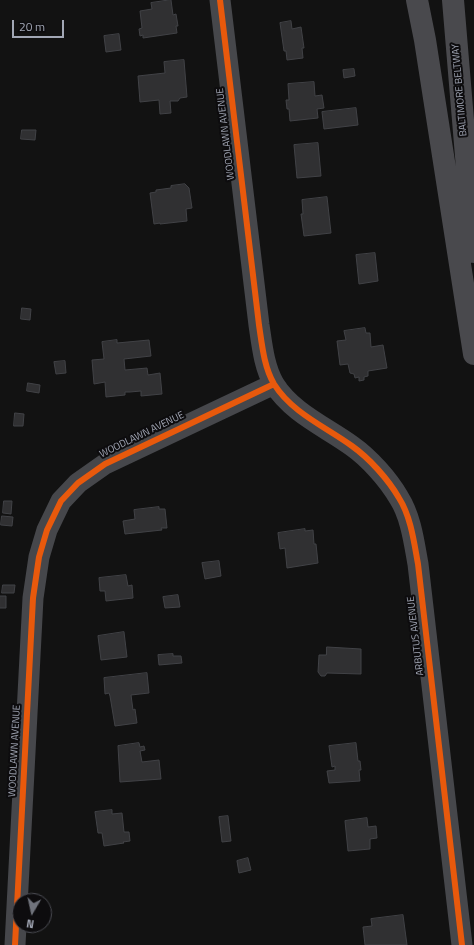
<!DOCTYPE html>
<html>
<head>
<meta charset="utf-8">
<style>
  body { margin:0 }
  #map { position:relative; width:474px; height:945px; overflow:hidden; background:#121212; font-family:"Titillium Web",sans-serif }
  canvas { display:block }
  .north { position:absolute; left:12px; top:893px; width:40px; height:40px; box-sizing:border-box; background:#0d0c0e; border:1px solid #494a51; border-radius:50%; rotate:189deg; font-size:11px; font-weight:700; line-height:16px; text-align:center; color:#a2a7b5 }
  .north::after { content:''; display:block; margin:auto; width:14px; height:18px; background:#70737c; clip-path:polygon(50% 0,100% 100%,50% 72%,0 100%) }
  .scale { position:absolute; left:12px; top:20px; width:52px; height:18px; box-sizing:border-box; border:2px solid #a2a7b5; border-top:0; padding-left:5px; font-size:12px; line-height:14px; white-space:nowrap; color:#a2a7b5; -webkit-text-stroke:3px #0d0c0e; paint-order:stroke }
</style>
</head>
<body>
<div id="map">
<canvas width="474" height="945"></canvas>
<div class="north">N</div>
<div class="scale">20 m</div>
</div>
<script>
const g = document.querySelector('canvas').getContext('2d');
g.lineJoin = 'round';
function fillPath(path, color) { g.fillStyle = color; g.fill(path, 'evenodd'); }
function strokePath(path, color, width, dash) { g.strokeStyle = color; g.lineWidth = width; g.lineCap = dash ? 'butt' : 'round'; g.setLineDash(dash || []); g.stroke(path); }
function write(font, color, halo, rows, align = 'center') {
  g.font = font + ' "Titillium Web",sans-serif'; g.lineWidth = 4; g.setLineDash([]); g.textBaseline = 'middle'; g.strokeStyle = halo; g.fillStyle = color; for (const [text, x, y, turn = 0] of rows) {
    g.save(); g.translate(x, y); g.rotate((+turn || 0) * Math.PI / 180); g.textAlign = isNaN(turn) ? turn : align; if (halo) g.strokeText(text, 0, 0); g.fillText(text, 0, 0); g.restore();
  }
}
const building = new Path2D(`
  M171 0 173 15 176 14 178 26H176L177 33 143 38V35L140 36 139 29 142 28 140 11 152 9 151 3Z
  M291 21 292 29 301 27 304 48H302L303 58 287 60 286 51H284L280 23Z
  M119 34 121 50 106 52 104 36Z
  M184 60 187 97 180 98 178 101H170L171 113 160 114 159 100 140 102 138 76 165 73 164 62Z
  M354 69 355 76 344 78 343 70Z
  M314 82 315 96 322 95 324 108 317 109 318 118 290 121 289 109H287L286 100H289L288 84Z
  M356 108 358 125 324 129 322 112Z
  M22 130H36L35 140 21 139Z
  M318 143 321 176 297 178 294 145Z
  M185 184 189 188 192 208 186 209 187 221 160 224V223L154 224 150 193 156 192V190L171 188V186Z
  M327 197 331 233 304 236 301 214H303L302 200Z
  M375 253 378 281 359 284 356 255Z
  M22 308 31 309 30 320 21 319Z
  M365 328 366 333H370L371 347 383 345 387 368 368 371V376L364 377V380L359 381V377L355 378 354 374 350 373 348 364 340 365 337 341 346 340 344 331Z
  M117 340V343L149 340 151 356 124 359 125 370 147 368 148 375 160 373 162 394 141 396V391L130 392H125V395L106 397 105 382 94 384 92 360 104 359 102 342Z
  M65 361 66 373 56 374 54 362Z
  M28 383 40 385 39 393 27 391Z
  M15 413 24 414 23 426H14Z
  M4 501H12L11 514 3 513Z
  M159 507V509H165L167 528H161L162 530 125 534 123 521 135 519 134 510Z
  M2 516 13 517 12 526 1 525Z
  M305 529V531L313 530 314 544H316L318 563 287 568 285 548 280 549 278 533Z
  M219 561 221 576 205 579 202 563Z
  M126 575 128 586 132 585 133 598 106 601 105 591H100L99 578Z
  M3 585H15L14 593H2Z
  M178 595 180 607 165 608 163 597Z
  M0 596H6V608H0Z
  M124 632 127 657 101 660 98 636Z
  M327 647 361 649V674L327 673 325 676H321L318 672 319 655H326Z
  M173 654V656H181L182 663 159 665 158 655Z
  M147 673 149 693 131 695 133 710 135 709 137 723 115 726 110 696 109 693 105 694 104 678Z
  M139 743 140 747 144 746 145 750 140 751 142 762 159 760 161 779 120 782 118 746Z
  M356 743 358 761H360L361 770H359L360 781 329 783 327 771 335 770V766L332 767 329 746Z
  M112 810V814L122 813 124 832H129L130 841 123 842 124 843 104 846 102 833H98L95 812Z
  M228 816 231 841 222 842 219 817Z
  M367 818 368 827 376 826 377 838 370 839V849L348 851 345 821Z
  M248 858 251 870 239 873 237 861Z
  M403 915 407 945H365L363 927 372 926 371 919Z`);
const minor = new Path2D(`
  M220 0 259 325C262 345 264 367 274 384 292 413 326 427 352 446 369 458 388 479 399 498 411 517 414 542 418 564L462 945
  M15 945 33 598 39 557 47 530 61 501 78 483 105 464 274 384`);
const highway = new Path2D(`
  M417 0 425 40 474 354
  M453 0 474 252`);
const cycleway = new Path2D(`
  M220 0 259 325C262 345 264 367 274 384 292 413 326 427 352 446 369 458 388 479 399 498 411 517 414 542 418 564L462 945
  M15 945 33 598 39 557 47 530 61 501 78 483 105 464 274 384`);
const streetNames = [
  ["BALTIMORE BELTWAY",460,90,-95],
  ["WOODLAWN AVENUE",226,134,-97],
  ["WOODLAWN AVENUE",142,435,-26],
  ["ARBUTUS AVENUE",416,636,-97],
  ["WOODLAWN AVENUE",15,751,-87]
];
fillPath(building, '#303032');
strokePath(building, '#414246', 1);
strokePath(minor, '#46474b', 21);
strokePath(highway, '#49494d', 22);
strokePath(cycleway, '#e8590c', 6);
write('10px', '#a2a7b5', '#0d0c0e', streetNames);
</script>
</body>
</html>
